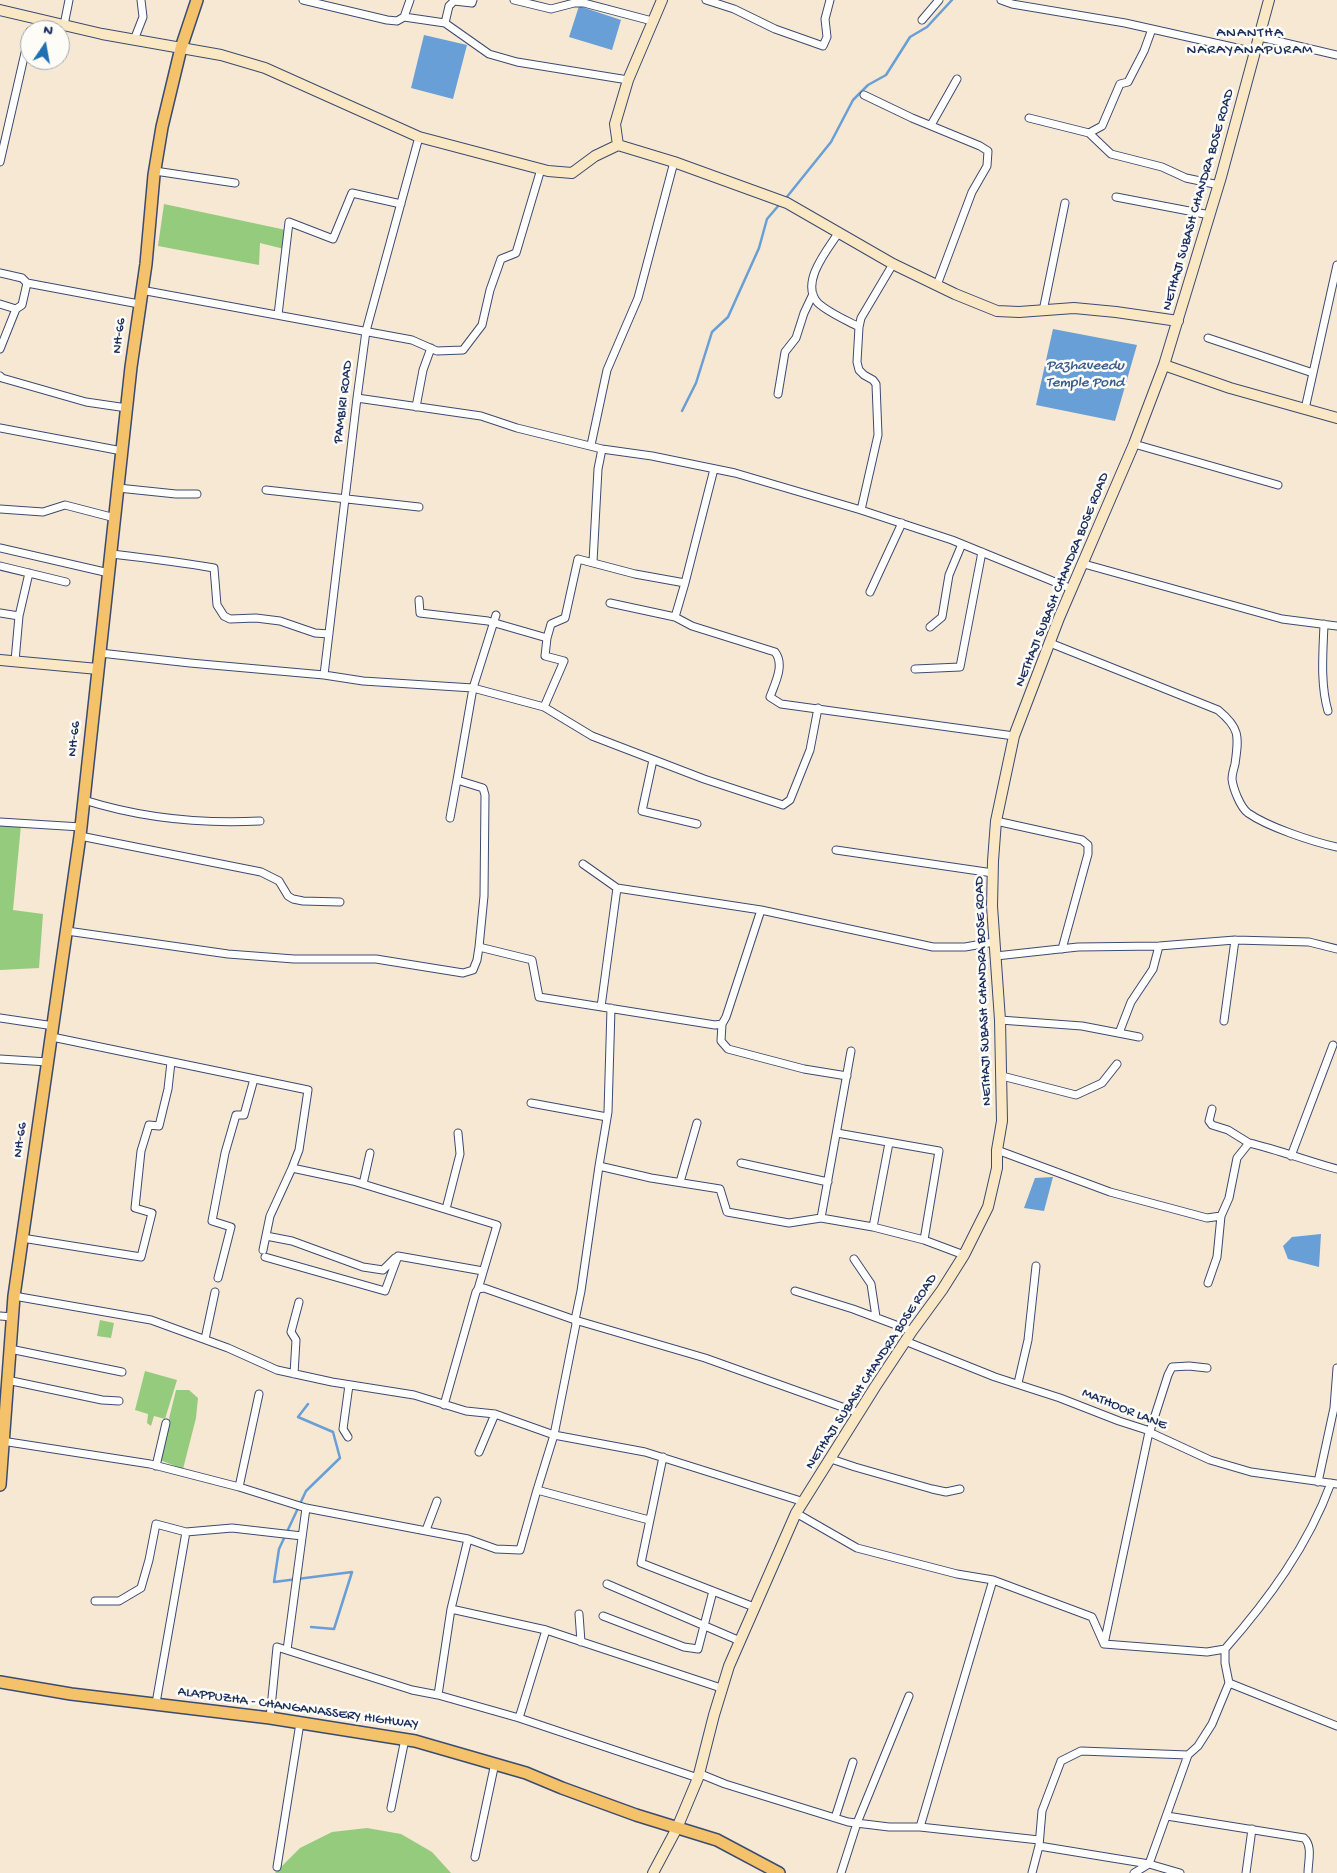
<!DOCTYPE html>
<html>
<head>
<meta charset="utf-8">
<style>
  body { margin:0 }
  #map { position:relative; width:1337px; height:1873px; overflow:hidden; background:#f7e8d4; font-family:"Gochi Hand",sans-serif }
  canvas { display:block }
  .north { position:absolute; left:20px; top:20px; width:50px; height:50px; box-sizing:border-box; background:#fdfcf7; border:1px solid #a3aaba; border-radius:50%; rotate:12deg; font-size:14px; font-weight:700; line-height:20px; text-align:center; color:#1b2f5e }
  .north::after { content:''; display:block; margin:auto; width:18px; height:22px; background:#1f6fb2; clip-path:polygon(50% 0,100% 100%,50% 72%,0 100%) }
</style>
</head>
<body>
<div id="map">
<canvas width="1337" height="1873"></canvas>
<div class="north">N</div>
</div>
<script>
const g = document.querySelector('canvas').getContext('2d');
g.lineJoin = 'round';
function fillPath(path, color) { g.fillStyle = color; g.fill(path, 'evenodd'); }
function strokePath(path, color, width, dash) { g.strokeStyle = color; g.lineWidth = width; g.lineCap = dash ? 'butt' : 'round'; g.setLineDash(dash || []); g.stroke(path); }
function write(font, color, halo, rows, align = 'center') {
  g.font = font + ' "Gochi Hand",sans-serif'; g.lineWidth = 5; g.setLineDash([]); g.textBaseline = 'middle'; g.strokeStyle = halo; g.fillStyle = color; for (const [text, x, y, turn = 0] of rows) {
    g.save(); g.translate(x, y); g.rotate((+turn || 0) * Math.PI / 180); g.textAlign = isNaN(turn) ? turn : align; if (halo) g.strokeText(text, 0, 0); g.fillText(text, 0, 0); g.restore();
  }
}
const green = new Path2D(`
  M164 204 286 230 284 249 260 243 259 265 158 246Z
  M0 824 21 825 13 910 43 914 39 968 0 970Z
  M100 1320 114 1323 111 1338 97 1336Z
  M145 1371 177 1380 165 1419 154 1416 151 1426 147 1423 148 1414 135 1410Z
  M176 1390H189L198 1398 196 1418 183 1469 160 1460 164 1439Z
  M367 1828 401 1834 432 1852 451 1873H275L300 1848 332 1832Z`);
const water = new Path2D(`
  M579 6 621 20 612 50 569 37Z
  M424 35 467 45 453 99 411 88Z
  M1053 329 1137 345 1115 421 1036 405Z
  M1053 1177 1044 1211 1024 1208 1035 1178Z
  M1321 1234 1319 1267 1288 1259 1283 1246 1292 1237Z`);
const stream = new Path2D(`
  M786 198 831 142 853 100 868 85 886 75 910 37 927 27 952 0
  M682 411 696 383 712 332 728 317 759 248 767 219 779 205
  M308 1404 298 1417 333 1432 340 1458 306 1491 279 1549 274 1582 352 1572 334 1629 311 1627`);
const street = new Path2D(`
  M303 0 387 20 397 21 404 17 445 23 449 6 454 1 472 3 473 0
  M514 0 551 9 574 3H584L652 21
  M706 0 734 9 775 29 823 46 827 37 825 19 830 0
  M1001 0 1012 4 1125 23 1255 52
  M404 17 410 0
  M922 20 939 0
  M445 23 489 54 517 62 628 80
  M64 25 69 0
  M1260 37 1337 55
  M134 40 143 17 141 0
  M864 95 912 118 980 146 988 151 987 166 972 192 937 285
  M1029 118 1089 133 1111 154 1162 167 1186 178 1219 185
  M931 125 957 79
  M1089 133 1102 126 1120 84 1128 82 1144 51 1152 29
  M0 162 30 31
  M155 171 235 183
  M1116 197 1210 215
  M839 232C828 249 799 283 818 303 829 313 846 320 859 327
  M0 273 22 278 27 283
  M141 290 412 340 437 351 463 350 482 325 490 290 501 259 516 253 541 169
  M0 304 16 309 22 305 27 283 139 304
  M1043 311 1065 203
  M278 315 289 222 333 239 352 193 401 204
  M1208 338 1313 373
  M0 349 16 309
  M0 376 2 378 86 402 127 408
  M778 394 785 352 796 338 804 313 813 294
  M357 398 481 416 517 428 602 449 652 456 735 473 861 510 952 540 1072 589
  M416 407 423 370 431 348
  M1305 409 1337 265
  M0 428 122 451
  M1134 444 1278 485
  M591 445 607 370 638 298 674 162
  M118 488 176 494H197
  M266 490 419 507
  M0 509 43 512 65 505 115 518
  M861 510 878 435 876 384 873 380 864 375 859 370 857 362 859 327 861 318 893 264
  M0 548 109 573
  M112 554C146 558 180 562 214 568L217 605 224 616 230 619 256 618 280 621 315 633 329 634
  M593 562 598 469 602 449
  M1084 564 1282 619 1337 626
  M0 566 66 582
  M870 592 902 523
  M419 600 420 613 488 621 547 638 551 624 565 618 578 559 635 574 685 583 714 469
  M610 603 675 617 692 626 775 652C785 665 775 683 770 697L781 704 1014 736
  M0 613 19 616
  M675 617 685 583
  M1324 624C1323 653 1320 683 1328 711
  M930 627 942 617 949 575 962 544
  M1050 643 1218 710C1240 728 1239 736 1235 764 1234 768 1232 774 1232 779 1233 788 1240 807 1248 813 1268 827 1313 842 1337 847
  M100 653 190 663 324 675 363 681 473 688 544 707 592 736 704 779 783 805 790 800 810 750 818 708
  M15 661 19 616 29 573
  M915 669 960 667 982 552
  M324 675 357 398 366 331 419 137
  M544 707 564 661 545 656 547 638
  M653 760 642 811 697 824
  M84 800C141 818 200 824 260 821
  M450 818 457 780
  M996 821 1082 840 1088 845V854L1062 949
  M0 822 81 827
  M80 836 261 872 279 881 288 896 293 899 303 901 340 902
  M836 850 993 873
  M583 864 617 888 761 910
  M67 931 228 954 294 959H376L463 973 473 970 477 960 479 947 532 960 539 997 715 1025 722 1024 726 1017 761 910 933 947H965L994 942
  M479 947 484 896 485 795 483 788 457 780 473 688 496 615
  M996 956 1078 947 1159 946 1235 940 1309 942 1337 949
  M601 1007 617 888
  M0 1018 54 1026
  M1000 1020 1082 1026 1139 1037
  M1224 1021 1235 940
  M722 1024 721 1041 728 1049 804 1069 847 1076
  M1119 1033 1131 1002 1153 969 1159 946
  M52 1037 308 1090 299 1150 292 1168 353 1181 497 1225 478 1289
  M0 1059 48 1062
  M1002 1076 1076 1095 1102 1083 1117 1064
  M531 1103 607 1117
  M1212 1109 1209 1121 1212 1125 1228 1130 1249 1143
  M837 1133 939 1151 924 1240
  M997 1150 1110 1192 1207 1218 1221 1216 1229 1198 1237 1158 1249 1143C1279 1150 1307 1161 1337 1169
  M1291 1156 1333 1045
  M741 1163 828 1182
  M599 1166 608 1112 611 1008
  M680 1182 697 1123
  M363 1184 370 1153
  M446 1209 460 1154 458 1133
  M821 1218 851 1051
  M873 1227 889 1143
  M266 1236 292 1241 363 1267 383 1270 395 1258
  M22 1238 141 1257 152 1213 135 1208 141 1151 149 1125 159 1126 168 1089 171 1062
  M263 1250 270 1216 292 1168
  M265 1257 385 1291 398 1256 483 1271
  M854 1259 871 1284 876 1317
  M218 1278 231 1227 212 1221 225 1153 236 1115H244L254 1079
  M1208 1283 1217 1257 1221 1216
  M795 1291 853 1309 912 1331
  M14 1296 151 1320 228 1348 277 1370 332 1382 414 1395 466 1411 495 1414 554 1435 537 1490 520 1550 496 1549 468 1539
  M0 1316 12 1317
  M205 1339 215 1292
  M905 1341 995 1377 1060 1398 1119 1421 1150 1431 1149 1432 1210 1460 1251 1472 1337 1484
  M10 1349 122 1372
  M294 1374 296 1340 291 1332 299 1302
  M7 1380 102 1400 119 1401
  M1018 1383 1028 1340 1036 1266
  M444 1405 476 1292 478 1289 484 1288 575 1320 705 1358 859 1413
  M1150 1431 1168 1375 1172 1367 1189 1366 1207 1368
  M348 1437 343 1429 349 1385
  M2 1441 150 1464 239 1487 306 1508 468 1539 451 1609 546 1630 721 1688
  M479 1452 495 1414
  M663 1457 641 1563 754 1607
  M831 1459 855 1467 932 1489 946 1492 960 1489
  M156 1466 166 1423
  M1318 1482 1334 1408 1337 1368
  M239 1487 259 1394
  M537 1490 649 1520
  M804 1502 645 1452 554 1435 576 1324 575 1320 581 1291 599 1166 651 1178 720 1189 727 1212 789 1223 821 1218 873 1227 924 1240 964 1255
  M796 1513 857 1548 957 1574 993 1580 1092 1617 1104 1644 1207 1652 1225 1649
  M426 1530 437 1501
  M607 1584 740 1641
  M95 1601H119L141 1588 149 1560 156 1524 186 1532 232 1528 302 1536
  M579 1614 581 1642
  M603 1616 684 1647 698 1649 713 1591
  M1104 1644 1149 1432
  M287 1650 306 1508
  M1229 1683 1337 1726
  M438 1695 451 1609
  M156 1703 186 1532
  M270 1718 277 1647 412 1690 438 1695 519 1718 698 1778
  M519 1718 546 1630
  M698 1773 725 1784 848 1822 889 1827H920L1039 1840
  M391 1808 405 1739
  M1167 1816 1304 1838C1313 1846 1308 1862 1308 1873
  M835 1818 853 1762
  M920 1827 993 1580
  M1039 1846 1149 1864
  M475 1857 495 1763
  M277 1867 300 1723
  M841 1873 857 1823 909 1696
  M1032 1873 1039 1846 1042 1811 1061 1761 1081 1751 1188 1755 1198 1746 1212 1724 1229 1683 1225 1663V1649C1268 1600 1308 1546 1331 1483
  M1134 1873 1149 1864
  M1180 1873 1149 1864 1188 1755
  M1246 1873 1252 1829`);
const secondary = new Path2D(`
  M0 10 102 34 221 55 265 68 419 137 548 171 572 173 595 156 618 145
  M618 145 674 162 787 203 893 264 955 294 997 311 1019 312 1074 308 1116 312 1178 321
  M618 145 615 124 628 80 662 0
  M1164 365 1230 388 1337 418
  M0 660 98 669
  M653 1873 677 1828 698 1778 714 1715 729 1666 796 1513 875 1387 912 1331 942 1290 964 1255 988 1207 997 1168V1150L1002 1121 1000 1020 992 906 993 861 996 821 1014 736 1059 618 1134 444 1164 365 1221 177 1269 0`);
const primary = new Path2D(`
  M0 1485 14 1296 80 836 131 367 146 264 154 175 162 127 181 48 197 0
  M0 1682 71 1694 270 1718 415 1741 526 1773 562 1788 636 1815 717 1840 779 1873`);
const streetNames = [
  ["NETHAJI SUBASH CHANDRA BOSE ROAD",1199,200,-74],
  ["NH-66",120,336,-83],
  ["PAMBIRI ROAD",344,402,-83],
  ["NETHAJI SUBASH CHANDRA BOSE ROAD",1063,580,-68],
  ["NH-66",75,739,-84],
  ["NETHAJI SUBASH CHANDRA BOSE ROAD",984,991,-92],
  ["NH-66",21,1140,-82],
  ["NETHAJI SUBASH CHANDRA BOSE ROAD",872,1372,-57],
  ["MATHOOR LANE",1124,1410,22],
  ["ALAPPUZHA - CHANGANASSERY HIGHWAY",298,1709,8]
];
const neighbourhoodNames = [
  ["ANANTHA",1250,34],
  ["NARAYANAPURAM",1250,51]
];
const waterNames = [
  ["Pazhaveedu",1085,367],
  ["Temple Pond",1085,384]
];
fillPath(green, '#95cb7d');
fillPath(water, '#679fd6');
strokePath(stream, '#679fd6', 2.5);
strokePath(street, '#3c4b70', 9);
strokePath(secondary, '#3c4b70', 12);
strokePath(primary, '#3c4b70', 14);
strokePath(street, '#fff', 7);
strokePath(secondary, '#fae7c3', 10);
strokePath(primary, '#f3c26a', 11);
write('14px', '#1b2f5e', '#fdfcf7', streetNames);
g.letterSpacing = '1px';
write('15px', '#1b2f5e', '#fdfcf7', neighbourhoodNames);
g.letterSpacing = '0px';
write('italic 15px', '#395c8e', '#fdfcf7', waterNames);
</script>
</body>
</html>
